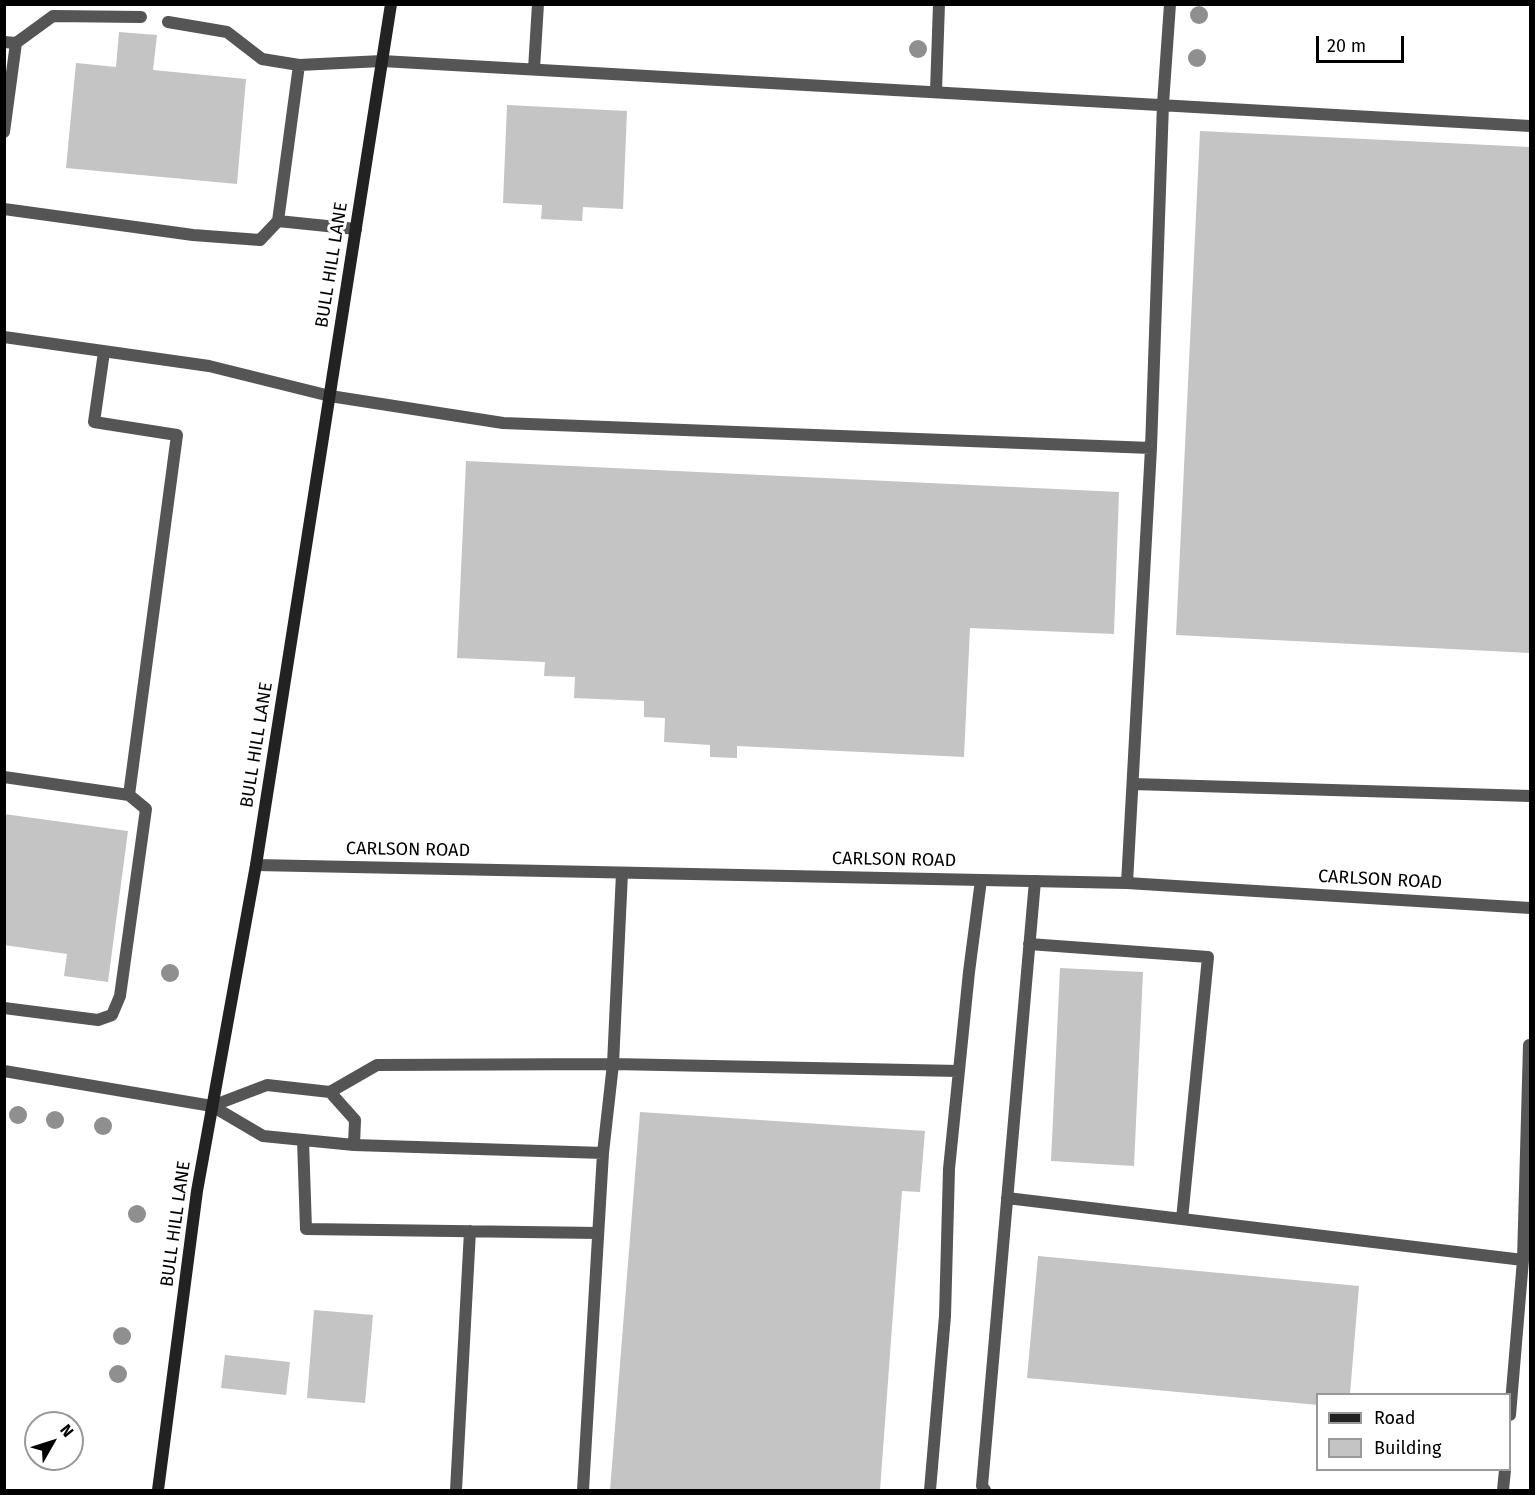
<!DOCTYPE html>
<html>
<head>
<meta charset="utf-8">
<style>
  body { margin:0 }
  #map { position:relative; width:1535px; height:1495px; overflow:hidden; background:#fff; font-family:"Fira Sans",sans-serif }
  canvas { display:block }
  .frame { position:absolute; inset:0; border:6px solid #000; pointer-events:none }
  .legend { position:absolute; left:1316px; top:1393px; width:195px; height:78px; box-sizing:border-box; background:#fff; border:2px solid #999; margin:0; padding:8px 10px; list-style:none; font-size:18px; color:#000 }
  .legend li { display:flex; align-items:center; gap:12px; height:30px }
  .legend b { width:30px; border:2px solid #999 }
  .north { position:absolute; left:24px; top:1411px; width:60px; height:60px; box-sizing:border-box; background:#fff; border:2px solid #999; border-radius:50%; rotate:51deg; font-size:16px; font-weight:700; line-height:24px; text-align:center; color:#000 }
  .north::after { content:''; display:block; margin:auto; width:21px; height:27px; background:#000; clip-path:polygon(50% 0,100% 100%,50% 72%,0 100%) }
  .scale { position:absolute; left:1316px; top:36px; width:88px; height:27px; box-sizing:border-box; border:3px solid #000; border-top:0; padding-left:8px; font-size:18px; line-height:21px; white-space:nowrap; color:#000; -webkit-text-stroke:4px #fff; paint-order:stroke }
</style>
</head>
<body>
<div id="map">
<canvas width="1535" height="1495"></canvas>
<div class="frame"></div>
<ul class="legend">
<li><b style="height:8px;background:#222"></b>Road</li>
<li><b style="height:16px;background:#c4c4c4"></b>Building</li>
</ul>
<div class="north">N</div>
<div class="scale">20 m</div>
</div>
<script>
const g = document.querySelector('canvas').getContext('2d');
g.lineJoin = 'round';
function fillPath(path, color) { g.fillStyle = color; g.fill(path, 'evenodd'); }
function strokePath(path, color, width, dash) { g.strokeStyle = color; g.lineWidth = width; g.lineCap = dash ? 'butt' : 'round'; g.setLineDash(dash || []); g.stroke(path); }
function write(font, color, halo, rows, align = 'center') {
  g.font = font + ' "Fira Sans",sans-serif'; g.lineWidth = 6; g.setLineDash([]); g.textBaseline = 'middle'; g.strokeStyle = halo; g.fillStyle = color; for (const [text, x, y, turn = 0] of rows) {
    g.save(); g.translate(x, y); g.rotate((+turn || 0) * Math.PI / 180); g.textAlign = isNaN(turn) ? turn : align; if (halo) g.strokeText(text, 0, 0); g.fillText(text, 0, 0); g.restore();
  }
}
const building = new Path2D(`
  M119 32 157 35 153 70 246 79 237 184 66 168 76 63 116 67Z
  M507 105 627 111 623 209 583 207 582 221 541 219 542 205 503 203Z
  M1200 131 1530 147V653L1176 635Z
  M466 461 1119 492 1114 634 970 628 964 757 737 746V758L710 757V745L664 742 665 718 644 717V701L574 698 575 677 544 676 545 662 457 658Z
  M4 814 128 831 108 982 64 976 67 954 4 945Z
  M1060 968 1143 972 1134 1166 1051 1161Z
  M640 1112 925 1131 920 1192 902 1191 880 1490H610Z
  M1038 1256 1359 1286 1350 1394H1318V1405L1027 1378Z
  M314 1310 373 1315 365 1403 307 1398Z
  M225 1355 290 1362 286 1395 221 1388Z`);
const service = new Path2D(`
  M168 22 227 32 262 59 299 65
  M4 42 16 43 53 16 141 17
  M534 69 538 4
  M936 91 939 4
  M4 132 16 43
  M4 209 193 235 260 240 278 221
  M356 229 278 221 299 65 382 61 1530 126
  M4 337 209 366 330 396 503 423 1151 448
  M4 777 129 795
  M1133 784 1530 796
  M1127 883 1151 448 1163 104 1170 4
  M1029 944 1208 957 1182 1219
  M4 1008 98 1020 112 1015 120 996 146 809 129 795 177 435 94 422 104 352
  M4 1071 212 1106 263 1136 354 1145 603 1153 613 1064 622 873
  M330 1092 355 1120 354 1145
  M212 1106 267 1085 330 1092 377 1065 613 1064 959 1071
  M303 1140 306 1229 598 1233
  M1007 1198 1523 1260 1510 1415
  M1523 1260 1529 1045
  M456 1490 470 1231
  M583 1490 603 1153
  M930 1490 945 1316 949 1169 969 972 981 880
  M985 1490 982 1486 1035 881
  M1503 1490 1505 1470`);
const minor = new Path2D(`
  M256 865 1127 883 1530 908`);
const secondary = new Path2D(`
  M158 1490 197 1191 256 865 391 4`);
const trees = [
  [1199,15],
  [918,49],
  [1197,58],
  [170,973],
  [18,1115],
  [55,1120],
  [103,1126],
  [137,1214],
  [122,1336],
  [118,1374]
];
const streetNames = [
  ["BULL HILL LANE",332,265,-81],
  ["BULL HILL LANE",257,745,-81],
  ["CARLSON ROAD",408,850,1],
  ["CARLSON ROAD",894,860,1],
  ["CARLSON ROAD",1380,880,3],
  ["BULL HILL LANE",176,1224,-82]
];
fillPath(building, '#c4c4c4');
strokePath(service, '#555', 12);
strokePath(minor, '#555', 12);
strokePath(secondary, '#222', 12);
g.fillStyle = '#8f8f8f';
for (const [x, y] of trees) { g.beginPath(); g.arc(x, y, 9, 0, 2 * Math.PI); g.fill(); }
write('18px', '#000', '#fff', streetNames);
</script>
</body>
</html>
